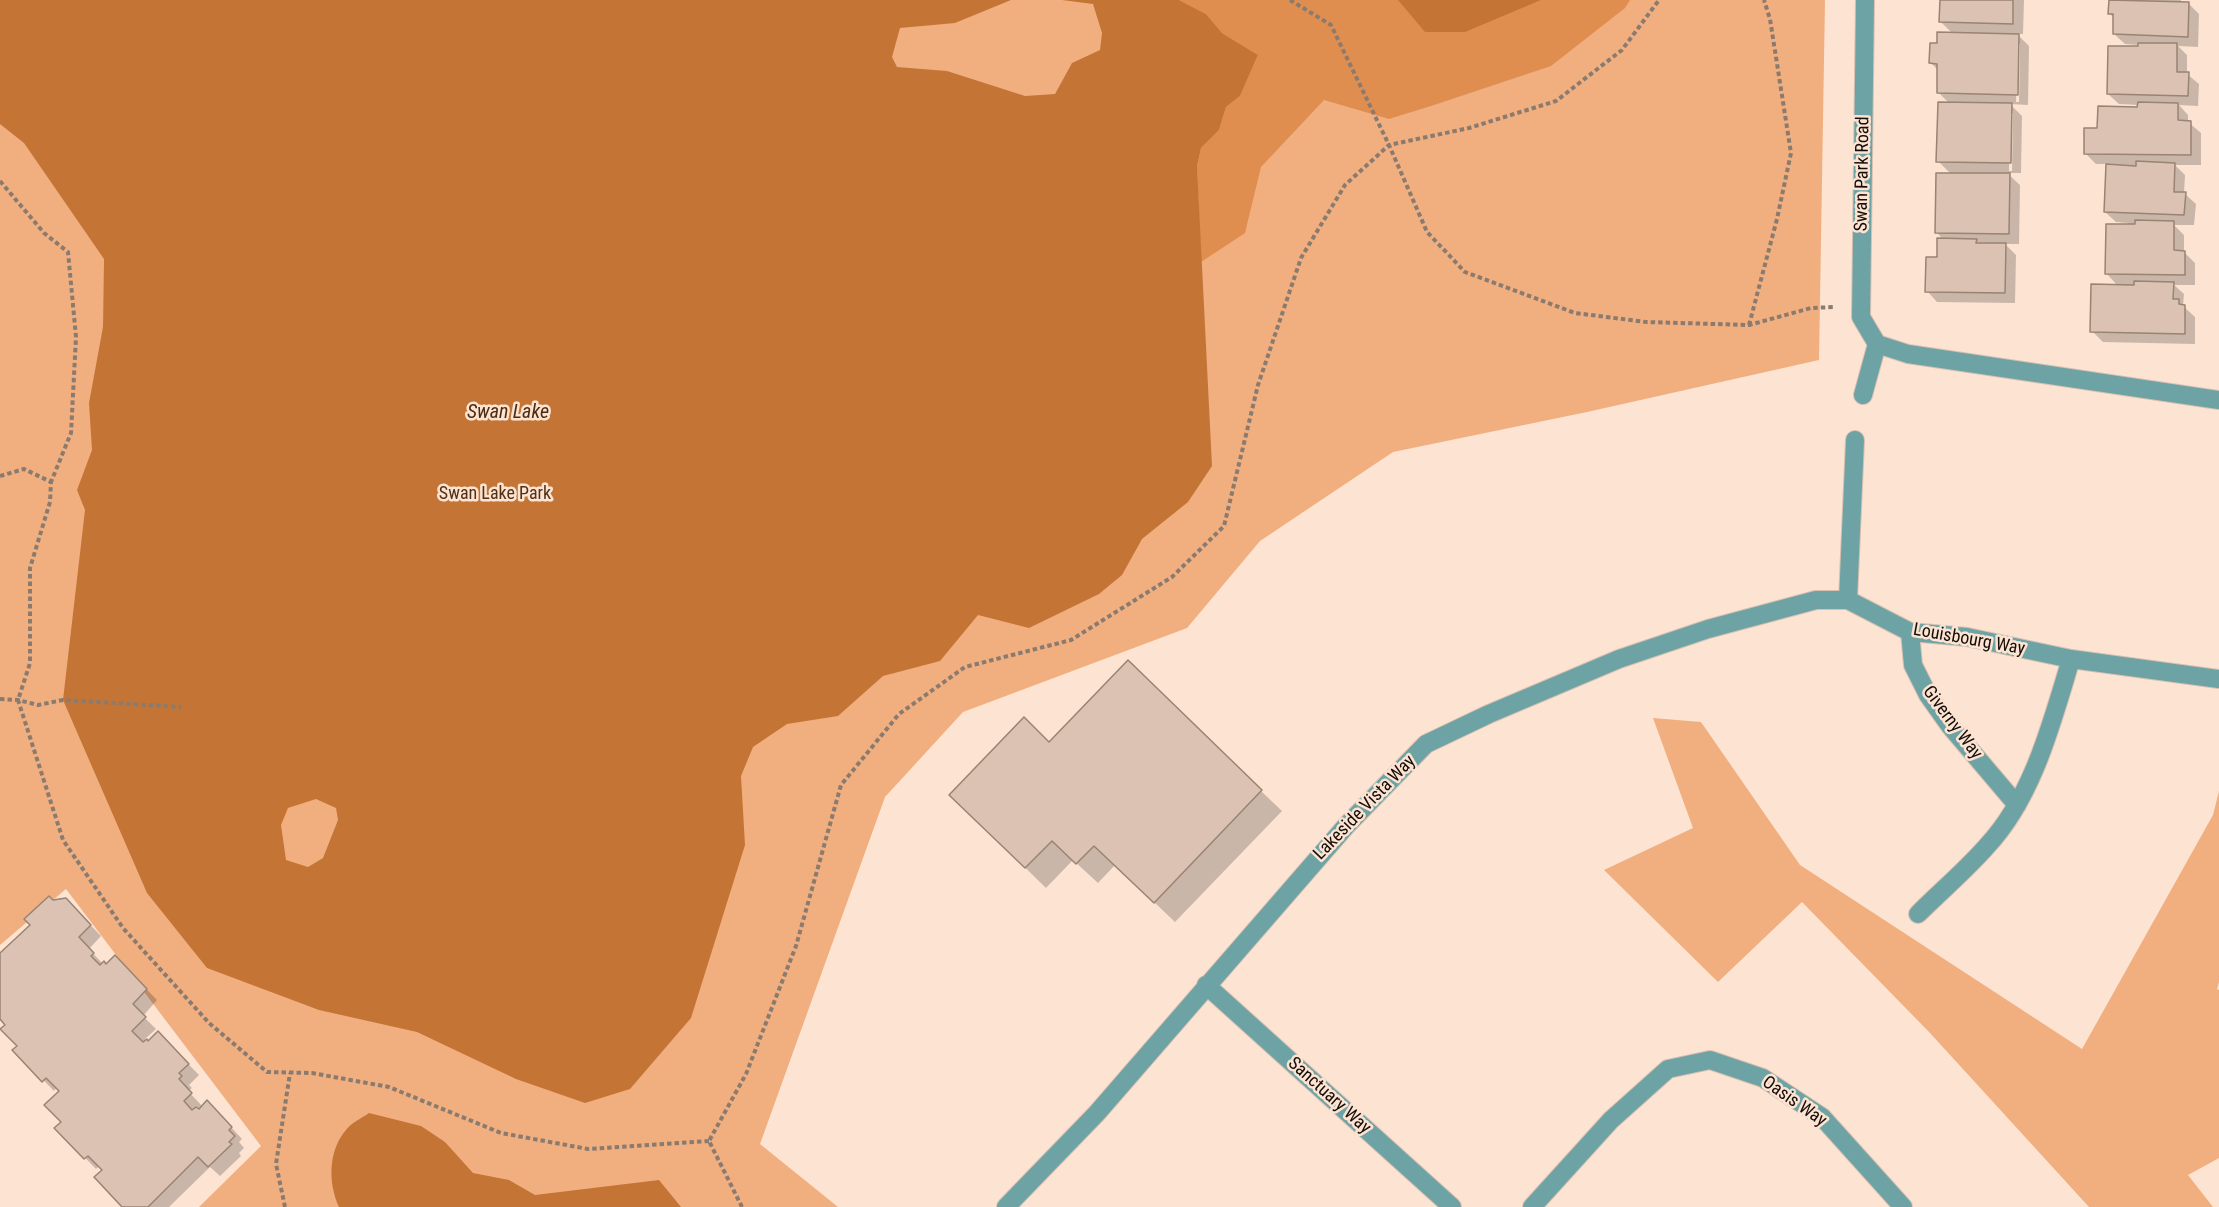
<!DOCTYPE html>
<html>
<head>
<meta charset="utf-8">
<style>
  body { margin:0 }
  canvas { display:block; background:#fce3d2 }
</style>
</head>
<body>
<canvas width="2219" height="1207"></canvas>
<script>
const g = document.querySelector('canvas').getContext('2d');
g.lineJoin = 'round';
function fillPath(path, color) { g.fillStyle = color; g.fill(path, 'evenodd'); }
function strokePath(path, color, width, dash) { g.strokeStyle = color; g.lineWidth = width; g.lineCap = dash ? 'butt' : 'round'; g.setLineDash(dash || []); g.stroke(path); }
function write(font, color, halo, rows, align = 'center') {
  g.font = font + ' "Roboto Condensed",sans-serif'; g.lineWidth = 5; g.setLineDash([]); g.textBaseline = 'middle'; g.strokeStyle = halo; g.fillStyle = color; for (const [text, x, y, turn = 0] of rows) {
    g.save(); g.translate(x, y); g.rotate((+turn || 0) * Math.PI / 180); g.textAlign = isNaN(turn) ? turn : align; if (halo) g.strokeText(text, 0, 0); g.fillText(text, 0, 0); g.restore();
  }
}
const green = new Path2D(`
  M0 0H1825L1819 360 1587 412 1393 452 1260 541 1187 628 963 712 885 797 760 1144 838 1207H199L261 1146 66 889 0 945Z
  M1653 718 1701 722 1800 865 2082 1049 2213 815 2219 791V982L2217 989 2219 990V1158L2188 1175 2213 1207H2089L1930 1033 1802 902 1718 982 1604 870 1693 828Z`);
const forest = new Path2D(`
  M1179 0H1630L1625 8 1551 66 1431 106 1389 119 1324 100 1261 167 1245 233 1201 262 1197 166 1201 148 1219 130 1226 107 1240 96 1258 55 1222 33 1206 14Z`);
const water = new Path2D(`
  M0 0H1011L955 23 900 28 892 57 897 67 947 71 1025 96 1055 94 1072 63 1100 50 1102 33 1093 4 1062 0H1179L1206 14 1222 33 1258 55 1240 96 1226 107 1219 130 1201 148 1197 166 1212 466 1188 502 1142 539 1122 575 1099 594 1029 628 978 615 940 661 883 676 838 716 787 724 753 747 741 776 745 845 691 1018 630 1089 585 1103 516 1079 417 1032 319 1010 207 968 147 893 63 700 85 510 77 490 92 450 89 403 103 327 104 259 24 143 0 124ZM316 799 336 808 338 820 323 858 308 867 286 860 281 825 288 808Z
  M1398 0H1541L1465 32H1425Z
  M369 1113 421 1126 445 1142 473 1173 509 1180 535 1195 659 1180 681 1207H339C328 1183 328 1151 346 1130 351 1123 362 1118 369 1113Z`);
const shadow = new Path2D(`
  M1941 0H2024L2023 34H2017L2029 46 2028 105 2010 104 2022 116 2021 173H2007L2020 185 2019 244H2005L2016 255 2015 303 1937 302 1927 291 1944 240 1937 233 1951 174 1938 161 1950 104 1938 92V70L1931 63 1938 44 1953 34 1941 22ZM2017 44H2020L2019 102H2016ZM2010 113H2013L2012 171H2009Z
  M2110 0H2181V3H2188L2199 14 2198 47 2178 46 2187 55V74L2199 84 2198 106 2179 105 2188 115V122L2201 133V165H2175L2185 175 2184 193 2196 204 2194 225H2174L2184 235V252L2195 263V285H2174L2184 294 2183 306 2195 317V344L2103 342 2092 331 2118 286 2106 273 2128 223 2116 222 2105 212 2107 164H2096L2085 153 2099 130 2139 108V105L2119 104 2108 94 2140 45 2125 44 2114 34V18L2110 14Z
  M1049 744 1261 791 1282 811 1175 922 1115 865 1098 883 1073 860 1046 888 971 815Z
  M52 901 77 911 101 936 89 949 103 964 126 968 157 1000 143 1016 156 1029 145 1039 148 1043 158 1033 199 1075 189 1085 192 1088 188 1091 203 1107 218 1113 242 1139 239 1142 244 1148 239 1153 241 1156 220 1176 210 1167 169 1207H124L104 1170 100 1165 96 1169 56 1128 63 1122 61 1091 57 1087 54 1091 14 1050 19 1046 7 1025 0 1017V955L32 925Z`);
const building = new Path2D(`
  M1940 0H2013V24L1939 22Z
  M2109 0 2189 2 2188 37 2113 34V14H2108Z
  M1937 32 2019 34 2018 95 1937 93V64L1929 63 1930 43H1937Z
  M2138 43H2177V72H2189L2188 96 2107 94 2108 46H2138Z
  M1938 102 2012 103 2011 163 1936 162Z
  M2138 102 2178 103V120L2191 121V155L2084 154V128H2097L2098 106 2137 107Z
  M2136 161 2175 163 2174 192H2186L2184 215 2104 212 2106 164 2136 166Z
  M1936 173H2010L2009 234 1935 233Z
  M2135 220 2174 221V250L2185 251V275L2105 274 2106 224H2135Z
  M1937 238 1977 239 1976 243H2006L2005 293 1925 292 1926 257H1937Z
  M2134 281 2174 282 2173 299H2179V304L2185 305V334L2090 332 2091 284 2134 285Z
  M1128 660 1262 790 1154 903 1094 846 1076 864 1052 841 1025 868 949 795 1024 717 1049 742Z
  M49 896 53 900 66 898 91 925 79 937 94 953 91 956 100 965 104 961 106 964 115 955 147 989 133 1004 146 1017 132 1031 143 1042 147 1039 148 1041 158 1031 189 1064 179 1073 182 1076 179 1079 192 1093 184 1101 192 1110 196 1107 199 1109 207 1100 232 1127 229 1130 235 1136 229 1142 232 1144 208 1167 198 1157 148 1207H122L94 1177 102 1170 88 1156 84 1159 54 1128 61 1122 44 1105 59 1091 46 1078 42 1082 12 1050 17 1046 0 1029 5 1025 0 1019V953L30 925 24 919Z`);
const path = new Path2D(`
  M1290 0 1331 25 1389 145 1427 232 1465 272 1575 313 1646 322 1749 325 1811 308 1834 307
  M0 181 44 233 68 252 76 337 71 433 51 482
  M1749 325 1777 219 1791 153 1770 19 1764 0
  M0 476 24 469 51 482 50 502 30 568V663L18 700 63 840 123 928 209 1023 267 1072 312 1073 389 1087 501 1133 588 1149 709 1141
  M0 699 18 700 38 705 63 700 181 707
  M285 1207 276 1164 290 1073
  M742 1207 709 1141 746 1074 796 946 841 785 899 714 965 667 1071 640 1172 577 1224 526 1258 385 1301 258 1345 185 1389 145 1469 128 1556 101 1622 50 1659 0`);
const minor = new Path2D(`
  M1865 0 1861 317 1877 344
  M1877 344 1908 354 2219 400
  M1863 395 1877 344
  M1848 600 1855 440
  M1910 632 1913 665 1928 695 1950 726 2017 805
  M1918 914C1941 891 1966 870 1987 846 2033 797 2052 722 2071 659
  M1206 985 1452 1207
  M1006 1207 1097 1113 1346 826 1426 744 1489 714 1619 659 1708 629 1816 600H1848L1910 632 1967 637 2071 659 2219 679
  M1532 1207 1611 1120 1668 1069 1710 1060 1763 1078 1822 1117 1903 1207`);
const streetNames = [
  ["Swan Park Road",1863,174,-89],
  ["Louisbourg Way",1969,640,10],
  ["Giverny Way",1952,723,53],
  ["Lakeside Vista Way",1365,808,-46],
  ["Sanctuary Way",1329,1096,42],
  ["Oasis Way",1794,1102,35]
];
const parkNames = [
  ["Swan Lake Park",495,494]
];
const waterNames = [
  ["Swan Lake",508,413]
];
fillPath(green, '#f1af80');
fillPath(forest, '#e08e50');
fillPath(water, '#c47535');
fillPath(shadow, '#0003');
fillPath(building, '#dbc2b2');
strokePath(building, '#998373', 1.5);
strokePath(minor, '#d7c1b2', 20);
strokePath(path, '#8b7b6f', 4, [4.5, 3]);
strokePath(minor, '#6da3a4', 18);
write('18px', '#150d08', '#fce3d2', streetNames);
write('18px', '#523016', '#fce3d2', parkNames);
write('italic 20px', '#4c2b11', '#fce3d2', waterNames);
</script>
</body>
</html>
